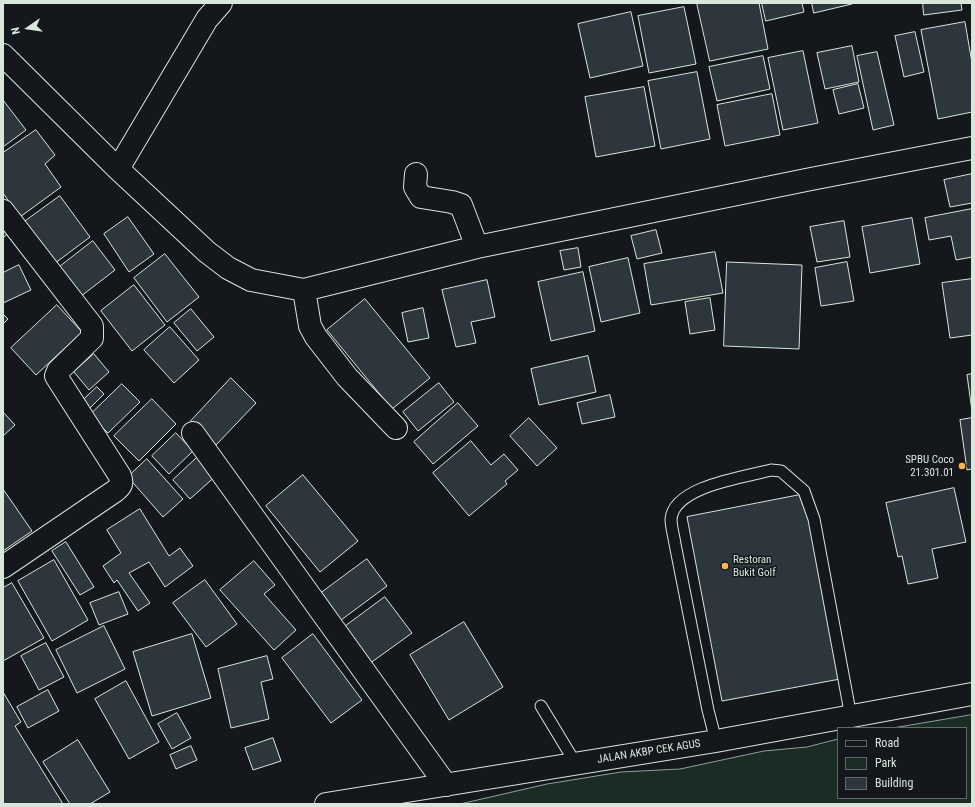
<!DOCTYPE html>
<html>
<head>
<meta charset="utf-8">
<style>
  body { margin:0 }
  #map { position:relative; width:975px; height:807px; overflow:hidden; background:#14181c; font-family:"Roboto Condensed",sans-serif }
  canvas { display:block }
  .frame { position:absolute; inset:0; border:4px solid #d8e6dc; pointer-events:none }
  .legend { position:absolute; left:837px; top:727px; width:130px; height:72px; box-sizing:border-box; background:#14181c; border:1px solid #626a69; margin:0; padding:5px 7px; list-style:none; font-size:12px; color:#d8e6dc }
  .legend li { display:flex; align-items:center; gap:8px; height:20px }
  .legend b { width:20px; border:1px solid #626a69 }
  .north { position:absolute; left:8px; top:8px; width:40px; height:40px; -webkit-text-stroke:3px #14181c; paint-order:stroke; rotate:257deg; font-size:11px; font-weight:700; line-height:16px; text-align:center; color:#d8e6dc }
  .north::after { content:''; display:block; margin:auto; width:14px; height:18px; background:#d8e6dc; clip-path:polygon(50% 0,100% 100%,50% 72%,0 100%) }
</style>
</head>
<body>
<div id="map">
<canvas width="975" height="807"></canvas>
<div class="frame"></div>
<ul class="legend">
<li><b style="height:5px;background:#14181c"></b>Road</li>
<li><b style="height:11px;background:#1a2d24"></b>Park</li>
<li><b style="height:11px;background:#2c363c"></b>Building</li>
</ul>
<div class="north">N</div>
</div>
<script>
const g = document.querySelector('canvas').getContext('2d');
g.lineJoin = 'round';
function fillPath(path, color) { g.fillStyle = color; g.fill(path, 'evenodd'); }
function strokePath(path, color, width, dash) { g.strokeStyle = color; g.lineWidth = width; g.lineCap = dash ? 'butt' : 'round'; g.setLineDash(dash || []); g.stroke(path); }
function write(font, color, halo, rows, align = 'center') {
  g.font = font + ' "Roboto Condensed",sans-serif'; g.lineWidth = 3; g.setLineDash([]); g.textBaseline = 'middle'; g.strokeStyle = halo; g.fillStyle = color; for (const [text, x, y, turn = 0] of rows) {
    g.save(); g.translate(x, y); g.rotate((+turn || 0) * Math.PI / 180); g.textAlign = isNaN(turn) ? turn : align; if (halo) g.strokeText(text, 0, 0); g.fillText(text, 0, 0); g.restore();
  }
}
const green = new Path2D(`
  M972 715V804H460L547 784 621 772 680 769 764 751 807 747 838 739V798H966V728H893Z`);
const building = new Path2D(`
  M697 3H759L768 49 710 61Z
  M762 3H802L804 12 766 21Z
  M812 3H852V4L814 13Z
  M923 3H961L962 10 924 15Z
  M684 7 696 64 649 73 638 16Z
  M631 12 643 66 590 78 578 24Z
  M965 22 972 63V112L938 119 921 30Z
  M915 32 924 72 904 77 895 36Z
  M852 46 859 82 825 89 817 53Z
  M803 51 818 123 783 130 768 58Z
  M877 52 894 125 873 130 857 56Z
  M763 56 770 89 717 101 709 67Z
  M697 72 710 139 661 149 648 81Z
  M858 84 864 108 839 114 833 90Z
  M644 87 655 146 596 157 585 97Z
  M772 94 780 135 725 146 717 105Z
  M3 100 26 130 3 147Z
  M36 130 55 155 45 164 61 187 20 217 3 193V153Z
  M972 174V203L950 207 944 180Z
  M60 196 90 237 50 267 20 225Z
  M972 209V257L956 260 951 236 929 240 925 218Z
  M3 217 13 229 3 238Z
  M128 217 154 254 129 272 104 234Z
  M912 218 920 264 870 273 862 227Z
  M844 221 850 257 817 262 810 227Z
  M656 230 662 253 637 259 631 236Z
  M93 241 115 270 76 300 53 272Z
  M578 248 581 267 564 270 560 251Z
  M715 252 723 293 651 305 644 264Z
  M165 254 199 297 167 322 134 278Z
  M628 258 640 313 601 322 589 267Z
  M727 262 802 265 799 349 724 346Z
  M847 262 854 301 821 306 815 268Z
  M19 265 31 290 3 303V273Z
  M583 272 595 331 551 341 538 282Z
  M972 279V335L950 338 942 283Z
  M487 280 495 317 471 322 476 343 456 347 442 290Z
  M134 285 165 325 132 351 101 311Z
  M710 298 715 330 690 334 685 302Z
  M365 299 430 378 392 409 327 330Z
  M57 305 82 332 36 375 11 348Z
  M423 308 429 338 408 342 402 313Z
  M191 309 214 337 197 351 174 323Z
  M3 314 8 319 3 324Z
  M170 327 199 360 174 383 144 350Z
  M94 354 109 372 89 390 74 372Z
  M588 356 596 392 539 405 531 369Z
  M972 374V411L967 375Z
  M231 378 256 403 216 445 191 421Z
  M439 383 454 402 418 431 403 412Z
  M122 384 140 402 108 433 90 415Z
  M97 387 104 394 85 413 78 405Z
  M610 395 615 417 582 424 577 403Z
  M152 399 176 424 139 461 114 436Z
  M458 403 478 426 433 464 414 442Z
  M3 412 15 425 3 436Z
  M529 418 557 448 537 466 510 436Z
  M972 418V469L967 470 960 420Z
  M176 433 193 451 169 474 152 456Z
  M471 441 491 465 504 454 518 470 505 481 507 484 469 516 433 473Z
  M202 453 219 473 190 499 173 480Z
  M147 459 183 499 163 517 128 477Z
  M303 475 358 541 320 572 266 506Z
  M954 488 966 542 932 549 938 578 908 584 902 556 898 557 886 503Z
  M3 489 32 531 3 551Z
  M805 494 840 679 722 701 687 517Z
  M140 509 169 556 180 548 193 566 165 587 149 562 129 573 150 603 138 611 117 580 114 583 103 566 121 553 107 530Z
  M66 542 94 587 80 595 52 551Z
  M367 559 387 586 337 623 317 596Z
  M54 560 88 620 52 641 18 581Z
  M254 561 275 585 264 594 296 630 274 650 220 590Z
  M205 580 237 624 206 647 173 603Z
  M12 583 44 638 3 661V588Z
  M119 592 128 614 99 625 90 603Z
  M385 597 412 633 369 664 343 628Z
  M464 622 503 687 449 720 410 655Z
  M104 626 125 669 77 693 56 650Z
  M192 634 211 698 152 716 133 652Z
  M313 634 362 700 331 723 282 658Z
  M46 643 64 677 39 690 21 656Z
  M267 656 273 679 261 682 269 719 231 728 218 669Z
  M126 681 159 742 129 759 95 699Z
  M48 690 59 711 28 728 17 707Z
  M3 692 21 722 15 726 63 804H3Z
  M177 713 191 738 172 749 158 724Z
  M273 738 281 761 253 770 245 748Z
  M78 740 110 792 90 804H70L43 762Z
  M191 746 197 760 176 769 170 755Z`);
const lane = new Path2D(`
  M541 706 576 764
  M716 741 708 710 675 544C674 536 671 527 671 519 674 486 745 477 771 470L781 471 804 491 814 519 851 717`);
const street = new Path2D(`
  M3 55 118 169 207 252 228 268 251 280 304 290 477 247 811 179 972 148
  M118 169 207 19 221 3
  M416 174 415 187 421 197 452 202 461 205 477 247
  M3 211 92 326V338L58 371 56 376 120 476C123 484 121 486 115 491L3 567
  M304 290 310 326 316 337 347 377 396 428
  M193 433 446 785`);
const secondary = new Path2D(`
  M326 804 716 741 972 694`);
const markers = [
  [962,466,4,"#ffb74d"],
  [725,566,4,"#ffb74d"]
];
const poiNames = [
  ["SPBU Coco",954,460],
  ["21.301.01",954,473],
  ["Restoran",733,560,"left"],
  ["Bukit Golf",733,573,"left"]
];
const streetNames = [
  ["JALAN AKBP CEK AGUS",649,752,-9]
];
fillPath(green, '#1a2d24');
strokePath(green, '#939e99', 1);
fillPath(building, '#2c363c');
strokePath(building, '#d8e6dc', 1);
strokePath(lane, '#d8e6dc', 13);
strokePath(street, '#d8e6dc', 24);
strokePath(secondary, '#d8e6dc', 24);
strokePath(lane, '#14181c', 11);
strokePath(street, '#14181c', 22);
strokePath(secondary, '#14181c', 22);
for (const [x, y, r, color] of markers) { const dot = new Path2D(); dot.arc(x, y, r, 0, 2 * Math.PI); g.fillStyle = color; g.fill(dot); strokePath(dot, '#14181c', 1.5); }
write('11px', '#d8e6dc', '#14181c', poiNames, 'right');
write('11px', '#d8e6dc', '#14181c', streetNames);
</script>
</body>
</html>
